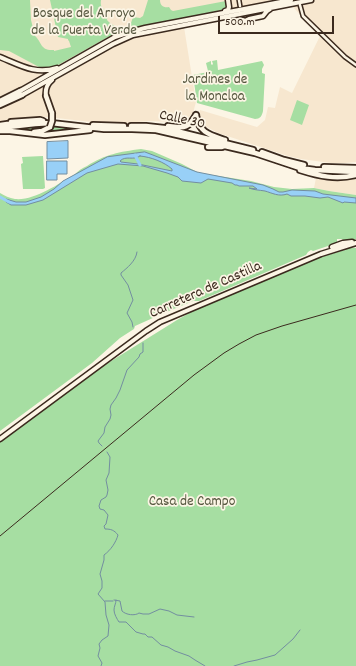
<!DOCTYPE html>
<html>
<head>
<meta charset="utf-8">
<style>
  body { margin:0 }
  #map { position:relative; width:356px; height:666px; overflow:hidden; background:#fcf5e5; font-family:Dekko,sans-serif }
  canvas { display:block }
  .scale { position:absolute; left:218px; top:16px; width:116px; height:18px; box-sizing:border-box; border:2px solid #3b2a1e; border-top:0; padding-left:5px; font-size:12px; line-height:14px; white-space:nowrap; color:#3b2a1e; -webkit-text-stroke:3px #fcf5e5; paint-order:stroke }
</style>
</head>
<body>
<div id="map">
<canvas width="356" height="666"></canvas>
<div class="scale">500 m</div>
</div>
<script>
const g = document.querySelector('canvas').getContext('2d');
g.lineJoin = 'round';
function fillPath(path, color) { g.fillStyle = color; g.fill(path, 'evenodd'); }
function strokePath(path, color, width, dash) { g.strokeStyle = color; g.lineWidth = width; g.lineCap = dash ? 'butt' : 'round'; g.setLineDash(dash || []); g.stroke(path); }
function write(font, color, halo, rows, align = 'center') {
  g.font = font + ' Dekko,sans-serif'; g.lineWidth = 3.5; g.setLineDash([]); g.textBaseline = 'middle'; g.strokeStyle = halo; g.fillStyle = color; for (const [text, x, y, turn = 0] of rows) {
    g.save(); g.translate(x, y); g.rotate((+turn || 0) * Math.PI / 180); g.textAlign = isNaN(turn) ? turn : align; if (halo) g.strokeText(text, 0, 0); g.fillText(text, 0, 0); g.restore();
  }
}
const built = new Path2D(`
  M0 0H356V162L345 163H331L301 159 288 156 218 133 205 126 200 119V110L257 127 265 120 268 107 275 108 280 87 292 93 320 36 292 6 269 11 263 18 248 21 245 25 243 26H242L240 16 184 27 196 102 193 113 185 121 173 122 149 121 138 122 135 123H100L48 117 0 121Z
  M356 177V195L329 191 314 188 316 178 338 180 348 179Z`);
const green = new Path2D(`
  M0 0H30L31 20 35 36C42 42 40 51 54 50V51L71 47 69 41 68 40V39L58 37 50 0H101C100 7 102 8 108 12L107 20C113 27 121 29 130 26L133 17 140 18 143 16 148 0H160C160 6 164 8 169 7L171 10 173 11 226 1H227L228 7 227 9 128 29 108 37 58 65C51 68 46 69 39 67L9 51 0 50Z
  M217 60 218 70 262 61 264 65 262 69V73L265 74 263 111C262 116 260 119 255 119L197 103 193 75 213 71H208L206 63 211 61V64L212 65 213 64 212 61Z
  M297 100 309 105 302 125 290 120Z
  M47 125 63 126 82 129 60 133H35L18 128Z
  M141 149 152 151 182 164 199 173 251 181 274 187 292 189 314 188 329 191 356 195V239L344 241 342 239H337V243L313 251 311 250 308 252 306 255 199 301H193L164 313 135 326 134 329 120 338 92 363 0 431V193C5 196 9 198 15 199 34 201 58 184 74 175 78 171 82 168 87 166 106 154 119 152 141 149Z
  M43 156 45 188 43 189H23L21 164 23 163 22 157Z
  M347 248H356V666H0V442L73 386 100 368 177 320 200 307 261 280 321 256V257L345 250Z`);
const water = new Path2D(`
  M68 141V158L47 159V142Z
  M145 152 197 172 263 185 273 189 279 192H283L292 190 315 191 323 194 356 198V203L344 202 343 203 328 197 320 198 305 196H291L287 194C279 197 272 193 265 191 259 190 254 190 249 188L257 189 253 186H239L237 185H235L232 183 208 179 201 183 182 181 178 177 167 173 143 166 118 164 87 173 43 200 26 205H11L6 202V199L16 202H26L41 197 54 189 63 181 107 157ZM140 156C151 157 164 162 172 169V171L138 164 121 162 120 161C126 155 133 161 140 156Z
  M47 161H67V174H57V180H47Z`);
const stream = new Path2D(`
  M133 327 132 322 127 313 133 300 128 285 121 275V273C127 268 136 261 137 252
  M102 446 99 443 98 441 104 433 105 427 110 419 111 415 110 409 111 405 116 398 120 390 127 370 139 357 140 354 143 352V343
  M114 600 120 601 122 611C126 615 135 616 139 613L143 614H149L160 609 169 611 177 615 194 617
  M116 600C116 604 114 606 114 610 114 614 117 619 119 622H126L136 632 143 634H145L148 637H152L161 645 168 647 175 651 189 656 195 660 205 666
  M105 601H113
  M101 666 102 663 98 656 100 648 99 644 102 640 108 636 109 625 106 615 105 602 98 594 102 588V581L100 574 104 560V555C111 550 116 542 118 535 114 530 111 529 105 529L104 526 106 524 108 515 104 510 100 509 99 506 101 500 106 497 107 495 108 490 106 480 109 473 110 457 107 452
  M234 666 247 662 257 660 275 655 293 639 300 630`);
const river = new Path2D(`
  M135 155 140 165
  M0 197 9 202`);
const tertiary = new Path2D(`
  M239 0 240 6
  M300 5 303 16 345 57 356 65`);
const trunk = new Path2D(`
  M225 11 228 10 229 7 228 0
  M243 20 245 21 249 19 263 16 267 11 270 9
  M0 57C20 65 35 75 57 68
  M20 91 115 37 130 32 145 28 291 0
  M22 95 113 44 133 35 311 0
  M46 96C45 89 47 84 52 80
  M332 247 343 243 352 242
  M0 439 146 331 160 322 321 254 356 243`);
const motorway = new Path2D(`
  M46 96 52 113
  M0 101 20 91
  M0 105 22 95
  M196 115C199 133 210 135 225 140
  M11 122 40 120 43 121
  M0 125 14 123
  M93 125 124 126
  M131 126H146L164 128 253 150
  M168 126C184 128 187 130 196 115
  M0 128 35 124 51 123 104 129H132L156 130 255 153 300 168 315 170 356 172
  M0 131H10L45 135 90 130
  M34 132 42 131 50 127
  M208 147H222
  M262 152 284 160 304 165
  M324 167 356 168
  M300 170C319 176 336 180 356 175`);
const rail = new Path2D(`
  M0 536 194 375 224 353 239 344 256 335 282 326 356 305`);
const motorwayBridge = new Path2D(`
  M50 127 52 121V113`);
const parkNames = [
  ["Bosque del Arroyo",84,15],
  ["de la Puerta Verde",84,32],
  ["Jardines de",215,81],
  ["la Moncloa",215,98],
  ["Casa de Campo",192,503]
];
const streetNames = [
  ["Calle 30",182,121,12],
  ["Carretera de Castilla",206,291,-24]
];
fillPath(built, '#f7e7cf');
fillPath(green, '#a6dea2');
fillPath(water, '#98d0f7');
strokePath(water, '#738ea0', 1);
strokePath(stream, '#738ea0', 1);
strokePath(river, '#98d0f7', 3);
strokePath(tertiary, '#3b2a1e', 5.5);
strokePath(trunk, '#3b2a1e', 7);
strokePath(motorway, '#3b2a1e', 8);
strokePath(tertiary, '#fcf5e5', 2.5);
strokePath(trunk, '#fcf5e5', 4);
strokePath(motorway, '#fcf5e5', 4.5);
strokePath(rail, '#3b2a1e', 1);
strokePath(motorwayBridge, '#3b2a1e', 8, []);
strokePath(motorwayBridge, '#fcf5e5', 4.5);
write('15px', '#56573f', '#fcf5e5', parkNames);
write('15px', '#3b2a1e', '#fcf5e5', streetNames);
</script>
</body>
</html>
